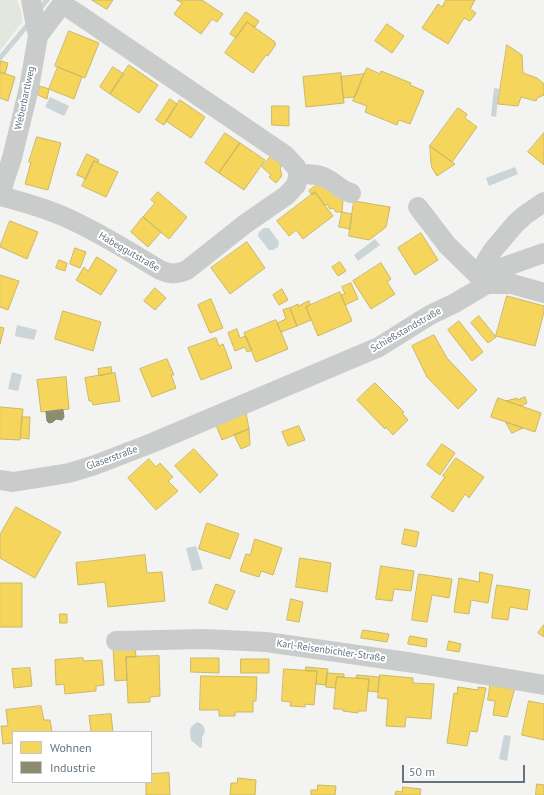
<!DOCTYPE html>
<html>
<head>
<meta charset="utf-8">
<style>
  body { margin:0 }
  #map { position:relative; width:544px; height:795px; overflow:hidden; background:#f3f3f1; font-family:"PT Sans",sans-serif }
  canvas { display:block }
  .legend { position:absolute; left:12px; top:731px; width:140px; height:52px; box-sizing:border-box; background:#fff; border:1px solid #c1c7cd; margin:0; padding:5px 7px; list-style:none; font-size:12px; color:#637481 }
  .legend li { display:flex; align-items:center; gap:8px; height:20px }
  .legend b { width:20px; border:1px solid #c1c7cd }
  .scale { position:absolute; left:402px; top:765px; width:123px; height:18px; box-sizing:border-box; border:2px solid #637481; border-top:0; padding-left:5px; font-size:12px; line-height:14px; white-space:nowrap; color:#637481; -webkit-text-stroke:3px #fff; paint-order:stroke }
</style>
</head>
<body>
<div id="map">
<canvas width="544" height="795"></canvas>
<ul class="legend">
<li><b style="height:11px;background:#f6d55c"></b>Wohnen</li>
<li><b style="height:11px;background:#8c8c6e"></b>Industrie</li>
</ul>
<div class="scale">50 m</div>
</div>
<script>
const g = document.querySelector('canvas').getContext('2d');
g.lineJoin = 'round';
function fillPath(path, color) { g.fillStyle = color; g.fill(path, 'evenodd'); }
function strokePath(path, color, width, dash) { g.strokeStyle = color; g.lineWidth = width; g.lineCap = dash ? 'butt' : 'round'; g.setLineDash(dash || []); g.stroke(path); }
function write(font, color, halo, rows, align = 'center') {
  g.font = font + ' "PT Sans",sans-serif'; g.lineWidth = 4; g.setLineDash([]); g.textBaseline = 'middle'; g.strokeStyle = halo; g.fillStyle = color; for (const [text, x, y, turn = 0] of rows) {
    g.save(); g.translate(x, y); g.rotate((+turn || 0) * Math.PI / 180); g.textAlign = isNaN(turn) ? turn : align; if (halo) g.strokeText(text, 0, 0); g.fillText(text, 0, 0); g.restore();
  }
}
const green = new Path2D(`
  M0 0H17L22 14V22L0 51Z`);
const water = new Path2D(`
  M494 88 499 89 496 117 491 116Z
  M50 97 69 106 64 116 45 107Z
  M515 167 518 174 489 186 486 178Z
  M264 228H269L279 242 278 247 273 250H269L258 236 259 232Z
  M375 239 380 245 358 261 354 255Z
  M17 325 37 330 34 340 15 336Z
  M12 372 22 375 18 391 8 389Z
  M196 546 203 569 192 571 186 548Z
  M198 722 203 725 205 731 202 738V747L200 748 191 740C190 731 188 727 198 722Z
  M504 735 511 736 507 761 499 759Z`);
const homes = new Path2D(`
  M92 0H113L107 9Z
  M177 0H202L223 14 217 22 212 19 201 34 174 14 182 3Z
  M446 0H475L470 9 476 13 470 21 464 18 448 44 422 28 438 4 442 7Z
  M246 12 259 21 255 27 247 22 236 38 230 34Z
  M247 22 275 42 274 43 276 44 268 56 266 55 253 73 225 53Z
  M387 24 404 36 392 53 375 41Z
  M69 31 99 43 85 78 55 66Z
  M507 45 522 55 523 73 537 78 544 84V95L537 98 536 101 521 97 518 106 498 104Z
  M1 61 8 63 5 74 0 72Z
  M129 65 158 85 139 113 110 94Z
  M58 67 82 77 74 99 49 89Z
  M113 67 124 74 110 94 100 87Z
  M367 68 380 74 381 71 411 83 410 85 424 91 410 124 399 120 397 125 365 112 367 106 353 101Z
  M0 72 15 77 8 101 0 98Z
  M341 73 344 103 306 107 303 77Z
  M364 74 355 97 343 98 341 77Z
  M40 86 49 89 47 99 38 95Z
  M170 99 177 104 164 125 156 120Z
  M180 100 205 117 191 138 166 121Z
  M272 106H289V126L272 125Z
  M458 108 467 114 465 118 477 127 452 162 430 146Z
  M225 133 240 143 219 173 205 163Z
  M544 133V165L528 152Z
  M37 137 61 143 48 190 25 184 31 162H29Z
  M240 143 265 160 244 190 219 173Z
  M430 146 452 162 455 164 437 176 432 168 431 163Z
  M87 154 99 160 98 162 94 161 86 179 77 175Z
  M271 156 282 166 280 168 282 176 276 183 269 177 271 175 262 167Z
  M94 161 118 172 106 197 82 186Z
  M323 180 343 199 342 212H336L333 208 330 209 327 204 325 206 315 192 312 195 309 191Z
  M158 192 187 217 169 239 143 217 155 203 151 200Z
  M315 192 333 216 303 239 296 230 289 236 277 221Z
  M354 201 390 207 386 227 369 240 349 236Z
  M342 212 352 214 350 229 339 227Z
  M143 217 161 232 148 247 131 232Z
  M10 221 38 232 27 259 0 247Z
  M421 233 438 260 415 275 398 248Z
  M247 242 265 268 230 294 211 268Z
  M75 248 86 252 80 268 70 264Z
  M97 257 117 270 101 295 76 280 84 267 88 271Z
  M59 260 67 263 65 271 56 268Z
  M340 262 346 271 338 276 332 267Z
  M381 263 391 279 387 282 395 294 371 309 353 281Z
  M0 275 19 281 8 310 0 307Z
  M351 283 358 299 345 305 341 295 345 294 342 287Z
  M155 288 166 298 155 310 144 301Z
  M282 289 288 300 279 305 273 295Z
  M340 292 352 321 318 336 306 307Z
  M507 296 544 306V312L535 346 496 336Z
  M211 299 223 328 210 333 198 305Z
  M309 301 310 305 306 307 311 320 297 326 290 308 298 304V306Z
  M290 308 297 326 281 332 277 323 286 319 283 310Z
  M63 311 101 322 93 351 55 339Z
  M479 316 496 337 488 343 471 323Z
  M276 320 288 349 256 362 244 333Z
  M459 321 483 352 472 361 448 330Z
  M0 327 4 328 0 344Z
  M237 329 240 338 246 336 252 350 247 352 245 347 235 351 228 333Z
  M434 335 447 358 477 390 458 409 427 377 412 346Z
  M216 338 219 346 223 344 232 368 201 380 188 348Z
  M167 359 174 375H171L176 388 152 397 140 369Z
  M111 367 112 373 99 376 98 369Z
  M115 373 120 401 93 405 92 401H89L85 378Z
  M66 377 69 409 41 412 37 380Z
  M375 383 404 412 402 413 408 420 393 435 386 427 385 429 357 400Z
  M525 397 527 403 521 406 506 401 517 398V400Z
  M498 398 541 413 535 432 491 417Z
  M0 407 23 409 20 440 0 439Z
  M246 413 249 429 222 440 216 425Z
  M22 417H30L29 439 21 438Z
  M506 422 523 428 512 433Z
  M299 426 305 440 288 446 282 432Z
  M249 429 250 445 241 449 234 435Z
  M442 444 455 453 440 475 427 465Z
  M194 449 218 475 200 493 175 466Z
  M456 458 484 477 469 498 465 494 453 512 431 497 445 477 443 476Z
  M149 459 156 467 160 463 173 477 168 481 178 491 156 510 128 478Z
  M16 507 61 532 35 578 0 558V535Z
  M207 523 239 534 230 559 199 549Z
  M405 529 419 532 416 547 402 544Z
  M255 539 282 548 273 575 261 571 259 577 240 571 246 554 250 555Z
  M145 555 147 573 162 572 165 601 108 607 105 582 78 585 76 563Z
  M300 558 331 563 327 592 296 587Z
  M381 566 414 571 411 591 394 589 392 601 376 599Z
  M480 572 493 575 488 603 471 600 469 614 454 612 459 578 479 582Z
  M419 574 452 579 449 598 432 595 427 622 412 620Z
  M0 583H22V627H0Z
  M216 584 235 591 227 610 209 603Z
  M497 585 530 590 527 610 510 607 508 620 492 618Z
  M291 599 303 602 299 622 287 620Z
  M60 614H67V623H60Z
  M544 625V637L538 633Z
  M363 630 389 634 387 642 361 638Z
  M410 636 427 639 426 647 408 644Z
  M449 641 461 644 459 652 447 650Z
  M135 647 136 657H126L127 680 115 681 113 648Z
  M159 656 160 696 150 697V702L128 703 126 657Z
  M83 658V661L102 660 104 685 96 686V691L65 694 64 684 56 685 55 660Z
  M191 658H219V673L191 672Z
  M241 659H269V673H241Z
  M306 667 328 669 326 685 316 684 317 671H306Z
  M30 668 32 686 14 688 12 669Z
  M284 669 317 671 314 705 305 704V707L290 706 291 702 282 701Z
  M327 673 344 674V677H337L335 688 326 687Z
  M357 675 379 677 378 692 368 691 369 679 356 678Z
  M380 675 413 678V683L434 684 431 719 406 717 405 727 386 726 388 699 378 698Z
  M201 676 257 677 256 701H253V712H235V716H219V710H200Z
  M337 677 369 679 366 711H358V713L343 711V709H334Z
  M491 680 516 684 507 717 493 715 495 701 488 700Z
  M458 687 478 690V687L486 688 477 732 470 731 467 746 447 743 454 693 457 694Z
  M529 701 544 704V740L522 735Z
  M41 706 44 720H50L52 732H13V743L3 744 1 726H8L6 710Z
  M111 714 113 732H91L89 716Z
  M169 773 170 795H146V782H151V774Z
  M238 778 256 780 255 795H230L231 783H237Z
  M537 784 544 785V795H536Z
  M318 785 336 786 335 795H311V790H317Z
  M403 787 421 789 420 795H395L396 791 402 792Z`);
const industry = new Path2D(`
  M63 410 64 417 62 420 56 419 53 422 49 423 47 421 46 412Z`);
const stream = new Path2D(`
  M39 10 47 0
  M0 58 31 21`);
const minor = new Path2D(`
  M38 36 65 0
  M299 174C309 174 320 174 329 180 336 184 342 191 351 193
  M0 194 12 158 29 88 38 36 31 0
  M0 196C23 202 45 208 67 218 99 232 130 252 160 270 171 275 177 274 187 270L245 224 287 195 296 185 299 174 296 167 285 155 63 4
  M418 207 447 245 487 284
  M487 284 486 261 493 250 516 223 525 215 544 202
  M487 284 504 267 544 253
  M0 480 13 482 69 473 95 465 152 443 379 347 430 315 455 303 487 284H512L544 293
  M116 641 204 639 266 642 414 663 544 685`);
const streetNames = [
  ["Weberbartlweg",25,98,-78],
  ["Habeggutstraße",129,252,30],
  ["Schießstandstraße",406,330,-30],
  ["Glaserstraße",112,458,-20],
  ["Karl-Reisenbichler-Straße",331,651,8]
];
fillPath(green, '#e2e6df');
fillPath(water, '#cbd4d6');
fillPath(homes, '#f6d55c');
strokePath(homes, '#cab867', 1);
fillPath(industry, '#8c8c6e');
strokePath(industry, '#808574', 1);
strokePath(stream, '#cbd4d6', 5);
strokePath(minor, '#cacccc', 20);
write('10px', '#637481', '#fff', streetNames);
</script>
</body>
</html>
